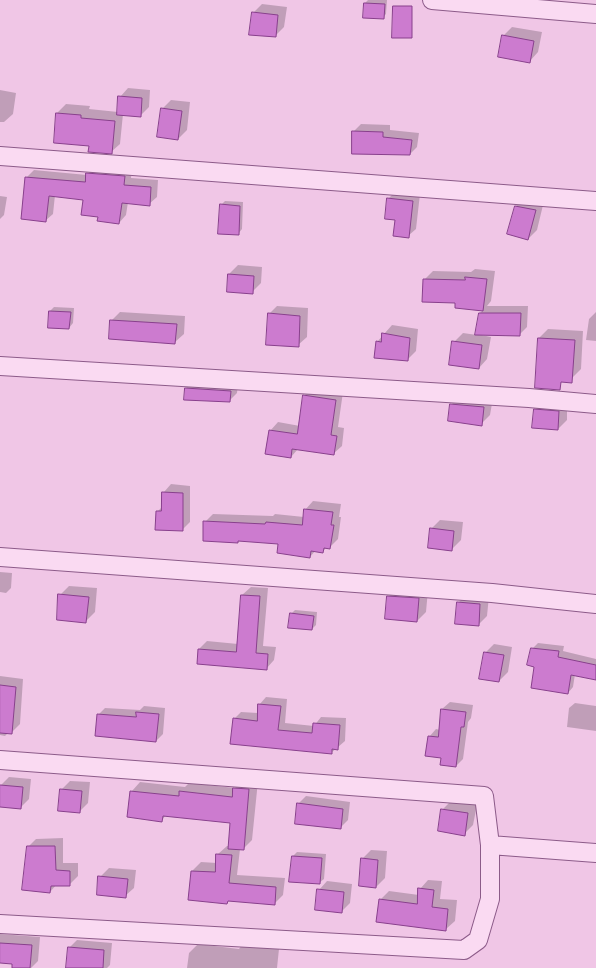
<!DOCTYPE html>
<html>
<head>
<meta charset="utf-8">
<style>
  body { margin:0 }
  canvas { display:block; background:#f0c6e6 }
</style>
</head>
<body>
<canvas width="596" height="968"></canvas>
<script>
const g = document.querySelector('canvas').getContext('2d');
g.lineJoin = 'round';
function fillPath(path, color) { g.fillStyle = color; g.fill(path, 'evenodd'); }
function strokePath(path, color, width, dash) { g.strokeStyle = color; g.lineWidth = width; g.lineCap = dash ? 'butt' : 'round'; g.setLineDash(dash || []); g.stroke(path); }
const shadow = new Path2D(`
  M368 0H387L386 14 382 18 365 3Z
  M262 4 287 7 284 27 275 36 253 13Z
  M512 27 542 32 538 52 530 61 503 36Z
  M128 88 150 90 149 107 140 116 123 114 120 144 111 152 90 145 57 113 66 104 90 106 89 109 118 112 120 97Z
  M0 90 16 93 13 114 4 122H0Z
  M171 100 190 102 187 130 178 139 162 109Z
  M361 124 390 125V130L419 133 417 147 410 154 354 131Z
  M95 166 132 169 131 178 158 180 157 197 149 204 128 202 126 215 119 223 99 216 84 198 55 195 53 214 45 221 26 178 34 170 87 175Z
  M396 191 420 194 416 229 408 236 388 199Z
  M0 196 7 197 4 215 0 219Z
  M525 197 544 201 537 230 528 239 516 206Z
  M225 201 243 202 242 229 238 234 221 205Z
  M238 265 262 267 261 283 252 292 229 274Z
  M475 269 495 271 491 301 487 306H528L527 327 520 334H481V335L491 337 487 359 479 368 454 342 463 333 477 335 480 313 483 310 456 307V302L425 279 433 271 471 272Z
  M277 306 308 308 307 337 298 345 269 314Z
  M54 307 74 308 73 323 69 328 50 311Z
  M120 312 185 316 184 334 175 342 111 321Z
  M596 312V341L586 340 589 319Z
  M392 325 418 329 416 351 407 360 377 342Z
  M548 329 583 331 581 369 572 378 539 338Z
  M194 381 238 384 237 393 230 400 186 388Z
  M312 388 343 392 338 427 344 428 342 446 333 454 298 449 291 457 270 431 278 422 300 426 304 396Z
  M460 396 493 398 490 415 481 424 452 404Z
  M544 401 567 403V420L558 429 535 410Z
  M171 484 190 486V522L182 530 157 512 163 506 164 492Z
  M313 501 341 504 339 517H341L338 539 330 547H327L323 551 316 550 310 557 280 543 240 540 238 542 205 522 213 514 273 516 275 514 304 517 305 510Z
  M440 520 463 522 461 540 452 549 431 529Z
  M0 572 12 573 11 588 6 593 0 592Z
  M69 586 97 588 95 612 86 621 60 595Z
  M251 587 268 588 263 646 276 647 274 660 266 669 199 649 207 641 238 644 242 595Z
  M397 588 428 590 426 612 417 621 388 597Z
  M467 594 489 596 487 616 478 625 458 603Z
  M295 610 317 612 316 625 312 629 291 614Z
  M538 643 564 646 563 651 596 659V679L575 674 573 687 568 693 536 666 532 649Z
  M494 644 512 647 508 672 499 681 485 653Z
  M0 676 23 679 20 724 12 732H9L5 736 0 735Z
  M266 697 287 699 285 723 314 726 321 717 346 718 345 741 331 753 234 719 241 712 258 713 259 705Z
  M450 702 473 705 471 718 468 722 463 759 456 766 429 737 436 729 440 730 442 709Z
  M575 703 596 706V731L567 727 569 708Z
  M144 706 165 708 163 734 156 741 98 715 105 708 140 710Z
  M9 777 31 779 29 799 20 808 0 805V786Z
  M243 780 258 781 252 840 243 849H240L237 875 285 878 283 895 275 903 229 900 227 902 192 871 201 862 217 863 218 854 227 846H229L231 822 166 815 162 820 128 816 132 791 140 782 185 787 189 783 235 788Z
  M70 781 90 782 88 803 79 812 61 790Z
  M306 796 350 802 348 820 340 828 298 804Z
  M452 800 477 805 473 825 464 834 439 830 443 809Z
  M63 838V863H78V876L69 885 57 884 50 892 28 847 36 839Z
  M371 850 387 851 385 878 376 887 362 859Z
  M297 852 326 854 324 879 319 883 293 856Z
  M109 868 136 870 134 888 125 896 100 877Z
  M428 880 442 881 440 899 457 900 455 921 446 929 380 900 389 891 419 895 420 889Z
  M327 881 352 884 350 903 341 912 319 890Z
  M0 934 40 937 38 961 31 968H13L14 963 0 962Z
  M77 940 112 943 110 965 107 968H68L69 948Z
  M198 944 239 949 242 945 279 949 277 968H187L189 953Z`);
const building = new Path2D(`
  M364 3 385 4 384 19 363 18Z
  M393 6H412V38H392Z
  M252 12 278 15 276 37 249 35Z
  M502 35 534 41 530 63 498 57Z
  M118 96 142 98 141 117 117 115Z
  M161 108 182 111 178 140 157 137Z
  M56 113 81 115V118L115 121 112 154 88 152 89 146 54 143Z
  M352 131 383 132V137L412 140 410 155 352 154Z
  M86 173 125 176 124 185 151 187 150 206 122 203 119 224 97 221 98 217 81 215 83 200 49 196 46 222 21 219 25 177 85 182Z
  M387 198 413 201 409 238 393 236 395 220 385 219Z
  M220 204 240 206 239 235 218 234Z
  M515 206 536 210 528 240 507 234Z
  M228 274 254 276 253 294 227 292Z
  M465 277 487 279 483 311 455 308V303L422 302 423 279 465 280Z
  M49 311 71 312 69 329 48 328Z
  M268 313 300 316 299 347 266 345Z
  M479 313H521L520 336 475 335Z
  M110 320 177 324 175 344 109 339Z
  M382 333 410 338 408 361 374 358 376 341 381 342Z
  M538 338 575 340 572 383 561 382 560 390 535 388Z
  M452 341 482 345 479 369 449 365Z
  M185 388 231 391 230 402 184 400Z
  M303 395 336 400 331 435 337 436 334 455 292 449 291 458 265 454 269 430 297 434Z
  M450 404 484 407 482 426 448 421Z
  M534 409 559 411 558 430 532 428Z
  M162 492 183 493V531L155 530 156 511H161Z
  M304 509 333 512 331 525H334L330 549 324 548 323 553 311 551 310 558 277 553 278 544 238 541V543L203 541V521L265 524 266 522 302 525Z
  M430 528 454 531 452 551 428 548Z
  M58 594 89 597 86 623 57 620Z
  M241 595 260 596 256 653 268 654 267 670 197 664 198 649 236 652Z
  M387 596 419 598 417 622 385 619Z
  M457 602 480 604 479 626 455 624Z
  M290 613 314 616 312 630 288 628Z
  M531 648 559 651 558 657 596 665V680L571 675 568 694 531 688 534 667 527 665Z
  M484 652 504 655 499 682 479 679Z
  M0 685 16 687 12 734 0 733Z
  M258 704 281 706 278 730 312 733 313 723 340 725 338 750 332 749V754L230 744 233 718 257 721Z
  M441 709 466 712 464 727H461L456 767 440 765 441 758 425 756 428 736 438 737Z
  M136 712 159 714 156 742 95 736 97 714 136 717Z
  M0 785 23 787 21 809 0 807Z
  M233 788 249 789 244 850 228 849 230 823 163 816 162 822 127 817 130 791 179 796V791L232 797Z
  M60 789 82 791 80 813 58 811Z
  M297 803 343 809 341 829 295 824Z
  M441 809 468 813 465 836 438 831Z
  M27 846H55L56 870 70 871V886H51L50 893 22 890Z
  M216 854 232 855 229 883 276 887 275 905 228 901 227 904 188 900 191 871 215 872Z
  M292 856 322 858 320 884 289 882Z
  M361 858 378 860 376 888 359 886Z
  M98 876 128 879 126 898 97 895Z
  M418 888 434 890 432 907 448 909 446 931 376 922 379 899 417 904Z
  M317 889 344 892 342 913 315 910Z
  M0 943 32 945 30 968H12V964L0 963Z
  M68 947 104 950 103 968H66Z`);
const street = new Path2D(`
  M432 0 596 14
  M0 156 596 201
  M0 366 529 398 596 404
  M0 557 492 593 596 604
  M0 760 484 796 490 845 596 853
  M0 924 464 950 478 940 490 899V845`);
fillPath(shadow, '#0003');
fillPath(building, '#cc7bcf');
strokePath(building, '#88408c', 1);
strokePath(street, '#8c5b89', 20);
strokePath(street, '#fadaf2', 18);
</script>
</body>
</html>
